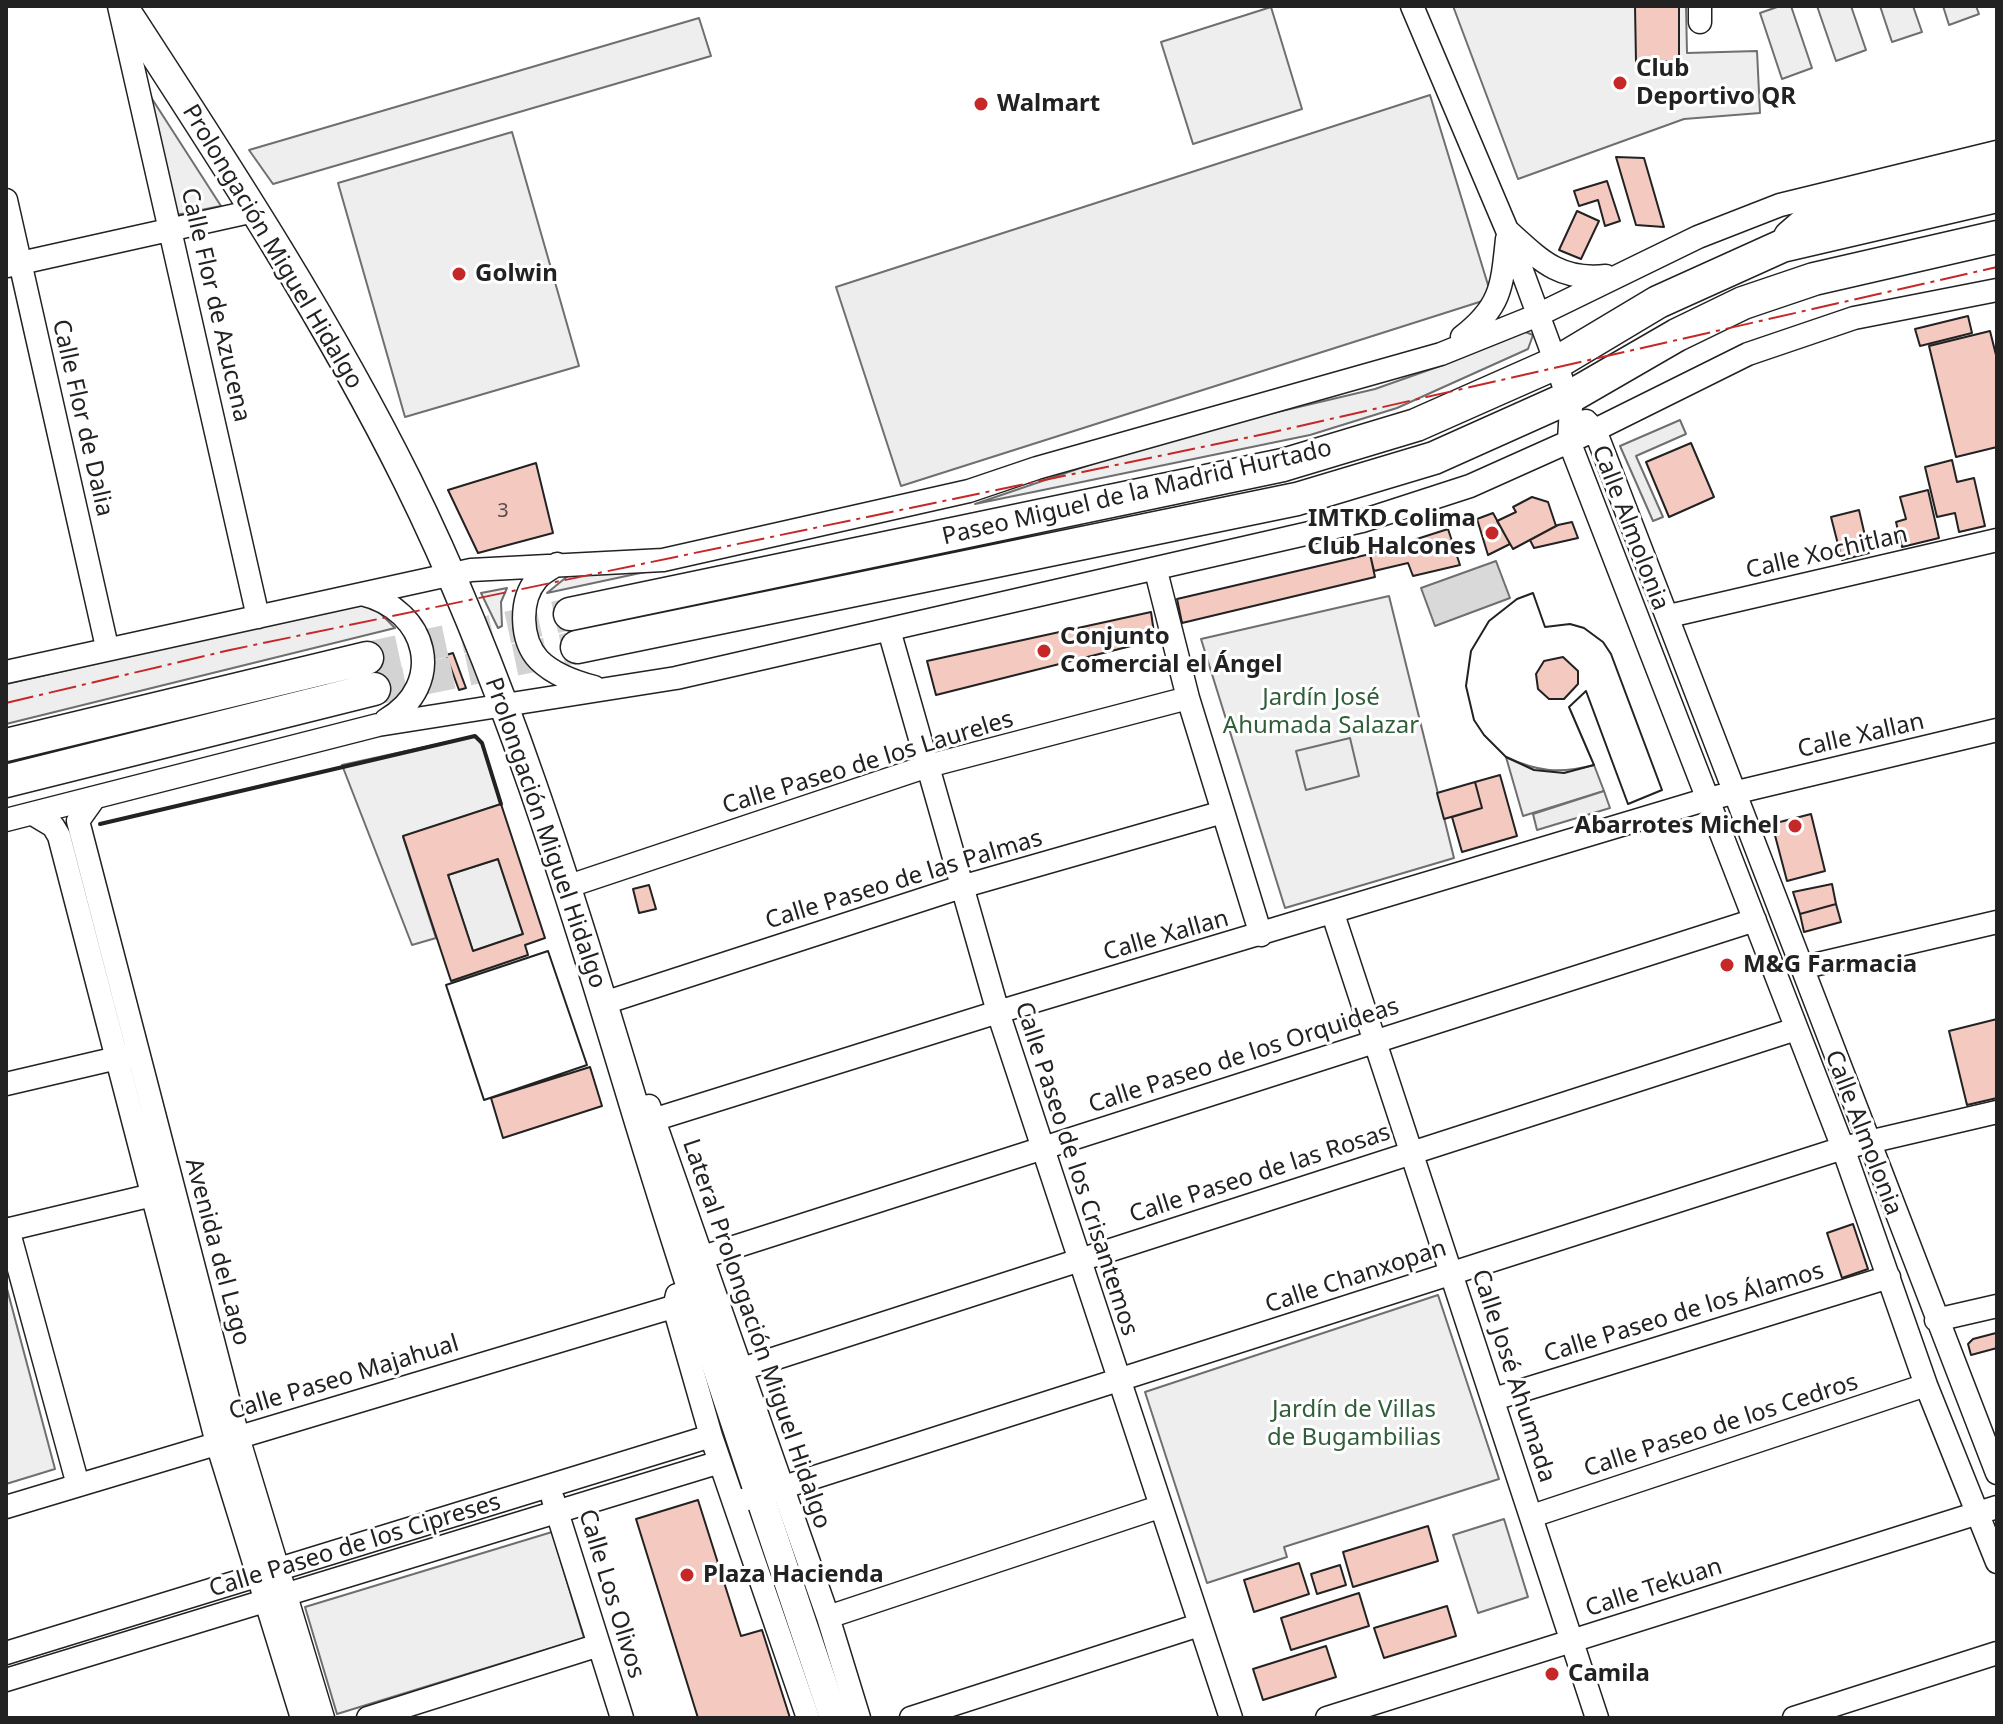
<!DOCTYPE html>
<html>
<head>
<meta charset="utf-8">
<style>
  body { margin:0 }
  #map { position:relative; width:2003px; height:1724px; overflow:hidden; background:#fff; font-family:"Noto Sans",sans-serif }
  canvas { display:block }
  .frame { position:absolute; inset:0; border:8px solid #222; pointer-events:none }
</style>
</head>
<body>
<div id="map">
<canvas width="2003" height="1724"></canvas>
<div class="frame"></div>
</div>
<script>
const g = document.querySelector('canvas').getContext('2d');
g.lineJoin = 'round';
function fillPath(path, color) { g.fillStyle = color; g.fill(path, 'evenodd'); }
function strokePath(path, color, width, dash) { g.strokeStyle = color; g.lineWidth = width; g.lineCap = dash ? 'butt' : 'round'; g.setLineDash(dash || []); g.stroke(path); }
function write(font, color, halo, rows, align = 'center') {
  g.font = font + ' "Noto Sans",sans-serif'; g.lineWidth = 6; g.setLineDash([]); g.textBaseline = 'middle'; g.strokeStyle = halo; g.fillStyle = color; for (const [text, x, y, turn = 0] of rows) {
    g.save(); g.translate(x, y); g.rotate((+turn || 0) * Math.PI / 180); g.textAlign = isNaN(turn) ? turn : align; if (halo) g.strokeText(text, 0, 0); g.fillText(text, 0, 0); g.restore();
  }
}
const green = new Path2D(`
  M1453 6H1686L1687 53 1757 51 1760 113 1684 119 1518 179Z
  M1780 6H1791L1812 68 1782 79 1760 13Z
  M1817 6H1851L1866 50 1836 61Z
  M1880 6H1913L1922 32 1892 42Z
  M1943 6H1976L1979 14 1949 25Z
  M1271 7 1302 109 1193 144 1161 42Z
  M699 18 711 56 273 184 249 150Z
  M138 77 221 206 176 215Z
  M512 132 579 366 405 417 338 183Z
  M1518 329 1533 335 1528 349 1397 408 1310 435 975 504 1171 437 1375 389 1443 365Z
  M645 572 547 593 569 575Z
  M507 588 501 602 502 626 498 628 481 593Z
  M1389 596 1454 858 1285 908 1201 639Z
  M358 604 375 608 395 628 6 724V684Z
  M475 736 482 743 501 804 403 837 436 938 412 945 342 765Z
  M1506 757C1538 772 1560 774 1594 765L1604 791 1523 816Z
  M6 1285 55 1469 6 1484Z
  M1438 1295 1499 1479 1284 1547 1287 1557 1207 1583 1145 1392Z
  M1504 1519 1528 1597 1478 1613 1453 1535Z
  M552 1532 584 1638 337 1714 305 1607Z`);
const parking = new Path2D(`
  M1430 95 1492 298 901 486 836 287Z
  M1680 420 1686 434 1636 456 1663 517 1653 521 1620 446Z
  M1350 738 1359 776 1306 790 1296 751Z
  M1604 791 1610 808 1537 830 1533 814Z
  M498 859 523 934 473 951 448 875Z`);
const water = new Path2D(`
  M1496 561 1510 598 1435 626 1421 588Z`);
const building = new Path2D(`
  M1635 6H1679V61L1636 62Z
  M1616 157 1644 158 1664 227 1636 225Z
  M1607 181 1620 221 1605 226 1598 200 1579 206 1574 191Z
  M1577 211 1599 221 1581 259 1559 250Z
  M1968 316 1972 333 1920 346 1915 329Z
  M1990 331 1997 359V447L1956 457 1929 346Z
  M1691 443 1714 497 1669 517 1646 462Z
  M1952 460 1957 482 1974 478 1985 526 1959 532 1955 513 1937 517 1925 467Z
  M536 463 553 533 478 553 448 490Z
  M1928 490 1939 538 1902 547 1896 522 1906 519 1900 497Z
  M1532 497 1548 502 1556 526 1513 549 1497 521 1516 512 1513 507Z
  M1859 510 1869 553 1842 560 1831 517Z
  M1493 513 1510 544 1488 555 1477 519Z
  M1572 522 1578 538 1534 548 1530 540 1558 525Z
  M1448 529 1460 565 1413 576 1408 563 1374 571 1370 554Z
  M1370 554 1375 577 1182 623 1177 599Z
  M1533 593 1545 627 1570 624 1584 628 1603 642 1611 654 1662 790 1628 804 1586 691 1569 707 1594 765 1564 773 1534 770 1506 757 1484 735 1474 720 1466 686 1471 651 1489 621 1517 599ZM1563 657 1578 671V684L1564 699H1549L1538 689 1536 674 1544 661Z
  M1533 593 1545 627 1570 624 1584 628 1603 642 1611 654 1662 790 1628 804 1586 691 1569 707 1594 765 1564 773 1534 770 1506 757 1484 735 1474 720 1466 686 1471 651 1489 621 1517 599Z
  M1151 612 1155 640 936 695 927 661Z
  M453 653 466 688 459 690 446 655Z
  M1500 775 1517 836 1462 852 1452 817 1482 808 1475 782Z
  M1475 782 1482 808 1444 819 1437 793Z
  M501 804 545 938 525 945 528 955 451 981 403 836ZM498 859 523 934 473 951 448 875Z
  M1811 814 1825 871 1787 881 1772 824Z
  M1832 884 1836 904 1800 914 1793 892Z
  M649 885 656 909 639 913 633 889Z
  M1836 904 1841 922 1804 932 1800 914Z
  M548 951 587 1065 484 1100 446 985Z
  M548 951 587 1065 484 1100 446 985Z
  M1997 1019V1098L1967 1105 1949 1031Z
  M590 1067 602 1106 503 1138 491 1098Z
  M1853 1224 1868 1269 1842 1278 1827 1233Z
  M1996 1333 1997 1348 1971 1355 1968 1344 1973 1339Z
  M698 1500 741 1636 762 1630 790 1718H698L636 1519Z
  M1428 1526 1438 1561 1353 1587 1343 1552Z
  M1299 1563 1309 1594 1254 1612 1244 1580Z
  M1340 1565 1346 1585 1317 1594 1311 1574Z
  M1359 1593 1369 1626 1291 1650 1281 1618Z
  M1447 1606 1456 1636 1384 1658 1374 1628Z
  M1326 1646 1336 1677 1263 1700 1253 1669Z`);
const highwayTunnel = new Path2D(`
  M367 658 570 614
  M374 689 577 647`);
const minor = new Path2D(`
  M119 6 258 617
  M1412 6 1507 230 1556 363 1571 407 1569 441 1843 1148 1926 1385 1997 1562
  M1700 6V22
  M6 200 107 647
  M1508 231C1541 261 1560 281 1606 276
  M7 266 254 211
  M1462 337C1501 307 1502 287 1507 239
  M1586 421 1595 430 1997 1473
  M557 564C551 569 542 573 537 579 519 600 520 640 539 660 554 675 575 682 594 687
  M1156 571 1188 698 1261 935
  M362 594C428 610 447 684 386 720
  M1669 616 1997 540
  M889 630 998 1012 1231 1718
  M6 672 471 570 663 560 969 491 1037 468 1441 354 1538 315 1698 237 1780 205 1997 152
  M93 800 78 821 238 1437 323 1718
  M33 814 53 826 59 836 217 1443 302 1718
  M6 820 378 725 676 678 1362 521 1470 486 1595 430 1748 354 1854 318 1997 290
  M566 887 928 766 1188 698
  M1333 914 1597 1718
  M1805 967 1997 922
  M604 1003 961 887 1223 812
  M6 1084 130 1055
  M649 1106 828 1617 859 1718
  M640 1124 998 1012 1708 799 1997 730
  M8 1229 78 1485
  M6 1230 165 1192
  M703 1257 1755 920
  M677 1295 674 1307 711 1436 808 1718
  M1936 1320 1997 1306
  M739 1370 1796 1029
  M1494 1399 1889 1277
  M553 1499 622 1718
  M734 1503 1843 1148 1997 1112
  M6 1507 696 1300
  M1532 1516 1926 1385
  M828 1617 1159 1507
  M6 1653 711 1436
  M6 1680 720 1462
  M368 1718 599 1645
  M911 1718 1199 1625
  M1327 1718 1997 1507
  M1794 1718 1997 1653`);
const major = new Path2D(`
  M123 6C223 160 325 315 407 480 508 684 573 904 639 1122 700 1322 768 1520 834 1718`);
const highway = new Path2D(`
  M1790 237 1805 224 1831 210 1997 168
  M570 614 1283 465 1416 425 1556 363 1658 302 1782 246 1997 196
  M577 647 1297 499 1434 458 1568 398 1677 335 1743 303 1814 279 1997 237
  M6 745 367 658
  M6 781 374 689`);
const wall = new Path2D(`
  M100 824 475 736 482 743 501 804`);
const power = new Path2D(`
  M6 703 230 650 1269 433 1997 267`);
const markers = [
  [1620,83,8,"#c62828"],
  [981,104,8,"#c62828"],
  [459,274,8,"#c62828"],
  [1492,533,8,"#c62828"],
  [1044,651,8,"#c62828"],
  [1795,826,8,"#c62828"],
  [1727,965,8,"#c62828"],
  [687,1575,8,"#c62828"],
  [1552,1674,8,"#c62828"]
];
const numberNames = [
  ["3",503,511]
];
const poiNames = [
  ["Club",1636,69],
  ["Deportivo QR",1636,97],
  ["Walmart",997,104],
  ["Golwin",475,274],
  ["IMTKD Colima",1476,519,"right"],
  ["Club Halcones",1476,547,"right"],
  ["Conjunto",1060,637],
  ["Comercial el Ángel",1060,665],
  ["Abarrotes Michel",1779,826,"right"],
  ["M&G Farmacia",1743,965],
  ["Plaza Hacienda",703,1575],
  ["Camila",1568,1674]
];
const streetNames = [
  ["Prolongación Miguel Hidalgo",272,247,59],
  ["Calle Flor de Azucena",215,305,77],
  ["Calle Flor de Dalia",82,418,77],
  ["Paseo Miguel de la Madrid Hurtado",1137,493,-13],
  ["Calle Almolonia",1630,528,69],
  ["Calle Xochitlan",1827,553,-13],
  ["Calle Xallan",1861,736,-13],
  ["Calle Paseo de los Laureles",868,763,-17],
  ["Prolongación Miguel Hidalgo",545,833,71],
  ["Calle Paseo de las Palmas",904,880,-17],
  ["Calle Xallan",1166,936,-16],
  ["Calle Paseo de los Orquideas",1244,1056,-18],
  ["Calle Almolonia",1863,1133,69],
  ["Calle Paseo de los Crisantemos",1076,1169,72],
  ["Calle Paseo de las Rosas",1260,1174,-18],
  ["Avenida del Lago",217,1252,75],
  ["Calle Chanxopan",1356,1277,-18],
  ["Calle Paseo de los Álamos",1684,1313,-17],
  ["Lateral Prolongación Miguel Hidalgo",756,1334,71],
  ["Calle José Ahumada",1513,1376,72],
  ["Calle Paseo Majahual",344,1378,-17],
  ["Calle Paseo de los Cedros",1721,1426,-18],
  ["Calle Paseo de los Cipreses",355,1546,-17],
  ["Calle Tekuan",1654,1588,-18],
  ["Calle Los Olivos",611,1594,73]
];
const parkNames = [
  ["Jardín José",1321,698],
  ["Ahumada Salazar",1321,726],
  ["Jardín de Villas",1354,1410],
  ["de Bugambilias",1354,1438]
];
fillPath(green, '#eee');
strokePath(green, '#6f6f6f', 2);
fillPath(parking, '#ededed');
strokePath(parking, '#6f6f6f', 2);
fillPath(water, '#d9d9d9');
strokePath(water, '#6f6f6f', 2);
fillPath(building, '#f3c9c0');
strokePath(building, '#222', 2);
strokePath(highwayTunnel, '#d3d3d3', 32, [32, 16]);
strokePath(minor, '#222', 25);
strokePath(major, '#222', 31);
strokePath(highway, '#222', 35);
strokePath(minor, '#fff', 22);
strokePath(major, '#fff', 28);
strokePath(highway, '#fff', 32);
strokePath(wall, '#222', 4);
strokePath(power, '#c62828', 2, [28, 6, 4, 6]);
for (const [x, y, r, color] of markers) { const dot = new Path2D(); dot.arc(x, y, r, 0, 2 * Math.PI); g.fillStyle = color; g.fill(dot); strokePath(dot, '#fff', 3); }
write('20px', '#564c4a', null, numberNames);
write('bold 24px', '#222', '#fff', poiNames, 'left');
write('24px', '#222', '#fff', streetNames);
write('24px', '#2f5e38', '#fff', parkNames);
</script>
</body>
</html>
